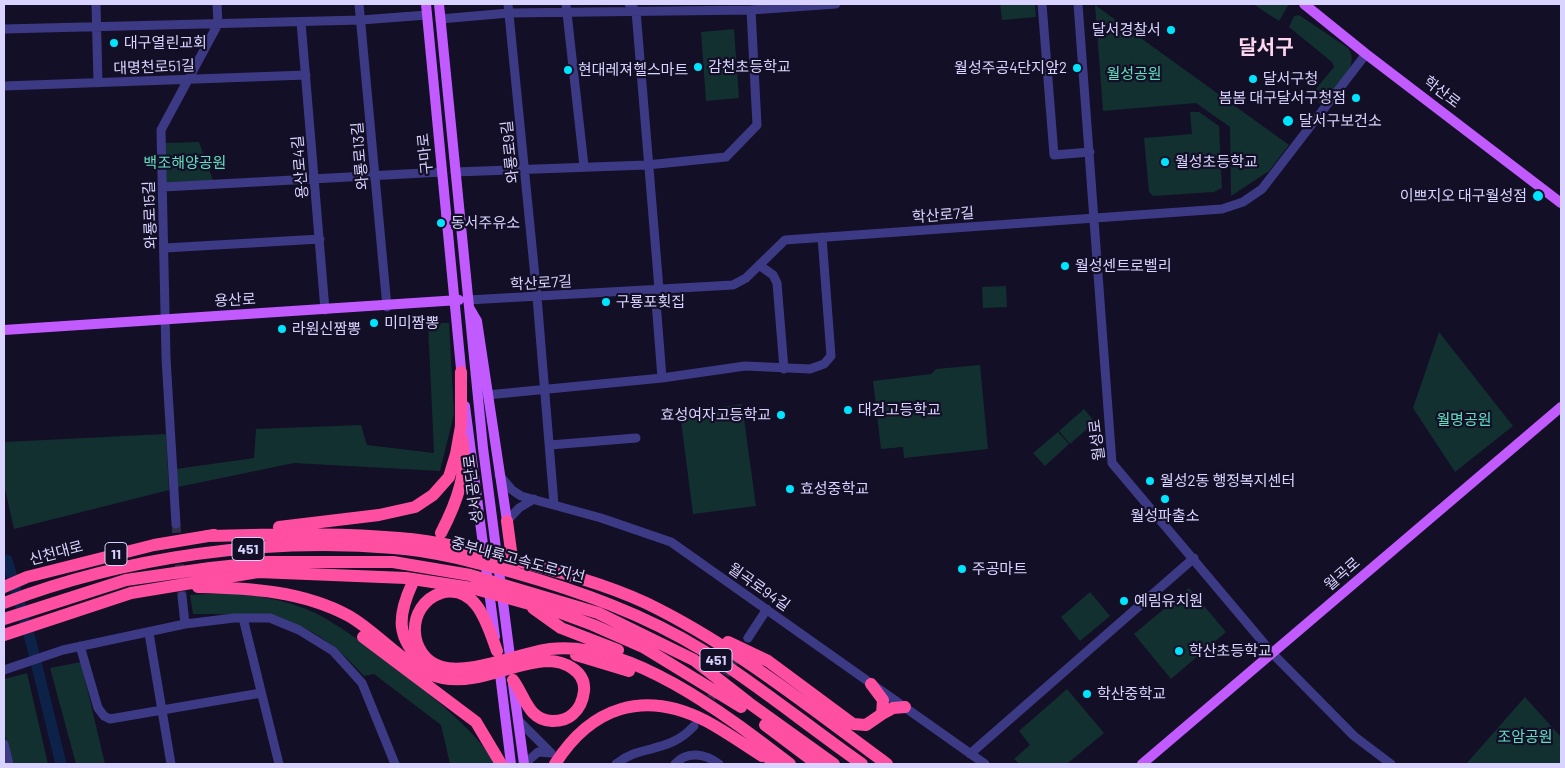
<!DOCTYPE html>
<html>
<head>
<meta charset="utf-8">
<style>
  body { margin:0 }
  #map { position:relative; width:1565px; height:768px; overflow:hidden; background:#130f26; font-family:Barlow,sans-serif }
  canvas { display:block }
  .frame { position:absolute; inset:0; border:5px solid #d9d4ff; pointer-events:none }
</style>
</head>
<body>
<div id="map">
<canvas width="1565" height="768"></canvas>
<div class="frame"></div>
</div>
<script>
const g = document.querySelector('canvas').getContext('2d');
g.lineJoin = 'round';
function fillPath(path, color) { g.fillStyle = color; g.fill(path, 'evenodd'); }
function strokePath(path, color, width, dash) { g.strokeStyle = color; g.lineWidth = width; g.lineCap = dash ? 'butt' : 'round'; g.setLineDash(dash || []); g.stroke(path); }
function write(font, color, halo, rows, align = 'center') {
  g.font = font + ' Barlow,"Noto Sans KR",sans-serif'; g.lineWidth = 4.5; g.setLineDash([]); g.textBaseline = 'middle'; g.strokeStyle = halo; g.fillStyle = color; for (const [text, x, y, turn = 0] of rows) {
    g.save(); g.translate(x, y); g.rotate((+turn || 0) * Math.PI / 180); g.textAlign = isNaN(turn) ? turn : align; if (halo) g.strokeText(text, 0, 0); g.fillText(text, 0, 0); g.restore();
  }
}
const green = new Path2D(`
  M1000 4H1035L1036 17 1002 20Z
  M1253 4H1289L1279 21Z
  M1095 5 1289 145 1269 171 1231 196 1230 127 1196 103 1103 111Z
  M1299 15 1348 48C1362 66 1333 92 1323 107L1318 102 1322 95 1315 90 1334 67 1332 62 1289 27 1294 16Z
  M734 29 739 98 706 101 701 32Z
  M1190 112H1199L1219 126 1222 188 1214 192 1153 196 1149 192 1144 138 1192 134Z
  M199 142 214 183 165 185 164 143Z
  M1006 286 1007 307 983 308 982 287Z
  M428 323H449L454 414 440 471 294 463 178 487 176 469 254 458 256 429 361 425 367 445 434 453Z
  M1439 332 1513 426 1455 472 1413 408Z
  M980 365 988 449 904 458 903 447 881 449 873 381 931 374 936 369Z
  M742 404 756 506 693 514 680 413Z
  M1084 409 1095 422 1070 444 1059 431Z
  M1058 432 1069 444 1045 466 1033 453Z
  M166 434 169 490 14 529 4 485V442Z
  M1189 588 1226 632 1171 679 1134 634Z
  M1090 592 1110 616 1080 641 1061 617Z
  M225 593C255 594 286 600 313 612 351 629 482 728 494 764H450L441 725 374 674 364 676C308 613 271 615 193 614L190 595Z
  M81 662 105 764H76L50 668Z
  M27 673 48 764H11L4 730V679Z
  M1067 689 1104 733 1067 764H1019L1014 759 1030 745 1019 731Z
  M1525 697 1561 737V764H1466Z`);
const river = new Path2D(`
  M7 560 31 642 61 764`);
const minorTunnel = new Path2D(`
  M176 524 182 596
  M697 721 748 638`);
const minor = new Path2D(`
  M96 4 98 83
  M359 4 387 307
  M508 4 537 297 554 504
  M566 4 584 166
  M629 4 636 11 659 289
  M1042 4 1054 155 1090 152
  M1078 4 1112 463 1273 654 1354 736 1391 764
  M440 19 509 13 751 10 836 4
  M301 22 325 310
  M4 29 361 20 427 15
  M4 86 306 75
  M455 172 647 165 726 157 757 125 751 10
  M163 187 442 172
  M165 248 320 239
  M759 265 773 275 777 283 784 369
  M655 289 662 378 745 366 810 369 824 364 831 356 822 237
  M468 300 733 285 746 278 785 240 1222 209 1243 202 1262 189 1366 54
  M487 395 662 378
  M550 445 636 438
  M499 475 512 490 521 496 601 518 671 542 985 764
  M507 521 519 508 534 499
  M176 524 166 358 161 130 218 24 217 4
  M182 596 185 624
  M243 618 279 764
  M149 633 171 764
  M748 638 767 609
  M80 646 98 708 104 716 110 719 261 693
  M4 670 63 650 185 624 234 618H270L299 630 333 651 362 683 395 764
  M519 721 551 753
  M4 744 9 764
  M970 754 1194 558
  M528 764 529 760 538 752 551 753
  M616 764C642 743 667 755 694 726
  M675 764C687 750 706 754 719 764`);
const major = new Path2D(`
  M426 4 462 379
  M439 4 483 448 511 664
  M1304 4 1366 54 1561 203
  M470 309 477 321 507 521
  M4 330 459 300
  M465 406 495 637
  M499 666 511 764
  M513 684 524 764
  M1142 764 1561 407`);
const highway = new Path2D(`
  M507 521 513 566
  M279 527 379 515 415 507 433 495 449 477 456 454 461 426V372
  M441 533C457 502 468 473 462 439
  M206 536C270 535 335 532 399 538 439 541 478 551 517 561 560 572 605 584 646 603 733 645 809 707 887 764
  M412 584C397 617 396 638 424 664
  M4 587 27 577 154 545 214 535
  M198 587C250 588 303 591 349 616 379 633 409 672 443 678 478 685 513 662 548 661 564 661 586 671 584 691 583 700 580 708 573 714 568 719 559 721 552 721 528 720 525 696 513 680
  M4 603C124 557 266 537 394 548 434 551 474 562 512 572 579 591 644 614 704 651 758 685 809 727 862 764
  M533 608 561 628 618 650
  M4 619 126 580 210 568 267 562H393L470 575 598 613 694 660 749 703 834 764
  M4 635 131 593 258 572 406 578 472 588 558 612 593 625 643 647 741 707
  M363 637 476 722 501 764
  M728 642 768 661 853 724 866 725 882 714 883 700 871 684
  M497 651C488 627 477 583 441 593 405 605 407 657 442 667 469 675 521 653 550 649 629 639 730 718 790 764
  M576 655 629 671
  M882 714 893 708 905 707
  M765 725 817 764
  M756 748 776 764
  M555 764C591 707 644 689 706 721 725 731 743 744 762 756`);
const markers = [
  [1171,30,5,"#00e5ff"],
  [114,43,5,"#00e5ff"],
  [698,67,5,"#00e5ff"],
  [1077,68,5,"#00e5ff"],
  [568,70,5,"#00e5ff"],
  [1253,79,5,"#00e5ff"],
  [1356,98,5,"#00e5ff"],
  [1288,121,6,"#00e5ff"],
  [1165,162,5,"#00e5ff"],
  [1538,196,6,"#00e5ff"],
  [441,223,5,"#00e5ff"],
  [1065,266,5,"#00e5ff"],
  [606,302,5,"#00e5ff"],
  [374,323,5,"#00e5ff"],
  [282,329,5,"#00e5ff"],
  [848,410,5,"#00e5ff"],
  [781,415,5,"#00e5ff"],
  [1150,481,5,"#00e5ff"],
  [790,489,5,"#00e5ff"],
  [1165,499,5,"#00e5ff"],
  [962,569,5,"#00e5ff"],
  [1124,601,5,"#00e5ff"],
  [1179,651,5,"#00e5ff"],
  [1087,694,5,"#00e5ff"]
];
const shields = [
  [248,549,32],
  [116,554,22],
  [716,660,32]
];
const shieldNames = [
  ["451",248,549],
  ["11",116,554],
  ["451",716,660]
];
const poiNames = [
  ["달서경찰서",1161,30,"right"],
  ["대구열린교회",124,43],
  ["감천초등학교",708,67],
  ["월성주공4단지앞2",1067,68,"right"],
  ["현대레져헬스마트",578,70],
  ["달서구청",1263,79],
  ["봄봄 대구달서구청점",1346,98,"right"],
  ["달서구보건소",1299,121],
  ["월성초등학교",1175,162],
  ["이쁘지오 대구월성점",1527,196,"right"],
  ["동서주유소",451,223],
  ["월성센트로벨리",1075,266],
  ["구룡포횟집",616,302],
  ["미미짬뽕",384,323],
  ["라원신짬뽕",292,329],
  ["대건고등학교",858,410],
  ["효성여자고등학교",771,415,"right"],
  ["월성2동 행정복지센터",1160,481],
  ["효성중학교",800,489],
  ["월성파출소",1165,516,"center"],
  ["주공마트",972,569],
  ["예림유치원",1134,601],
  ["학산초등학교",1189,651],
  ["학산중학교",1097,694]
];
const streetNames = [
  ["대명천로51길",154,67,-2],
  ["학산로",1442,92,37],
  ["와룡로9길",510,152,-96],
  ["구마로",425,154,-96],
  ["와룡로13길",360,156,-95],
  ["용산로4길",300,167,-95],
  ["와룡로15길",150,215,-92],
  ["학산로7길",943,215,-4],
  ["학산로7길",541,283,-3],
  ["용산로",235,300,-3],
  ["월성로",1097,440,-97],
  ["성서공단로",473,489,-97],
  ["신천대로",56,553,-15],
  ["중부내륙고속도로지선",518,560,15],
  ["월곡로",1342,574,-41],
  ["월곡로94길",759,587,35]
];
const parkNames = [
  ["월성공원",1134,74],
  ["백조해양공원",185,163],
  ["월명공원",1464,420],
  ["조암공원",1525,737]
];
const districtNames = [
  ["달서구",1266,47]
];
fillPath(green, '#12302f');
strokePath(river, '#0c2248', 11);
strokePath(minorTunnel, '#312d47', 9, [9, 4.5]);
strokePath(minor, '#3d3a85', 9);
strokePath(major, '#c25bff', 10);
strokePath(highway, '#ff4fa3', 12);
for (const [x, y, r, color] of markers) { const dot = new Path2D(); dot.arc(x, y, r, 0, 2 * Math.PI); g.fillStyle = color; g.fill(dot); strokePath(dot, '#130f26', 2); }
for (const [x, y, w] of shields) { const box = new Path2D(); box.roundRect(x - w / 2, y - 11.5, w, 23, 4); g.fillStyle = '#130f26'; g.fill(box); strokePath(box, '#d9d4ff', 1); }
write('bold 14px', '#d9d4ff', null, shieldNames);
write('15px', '#d9d4ff', '#130f26', poiNames, 'left');
write('15px', '#d9d4ff', '#130f26', streetNames);
write('15px', '#5fe0c0', '#130f26', parkNames);
write('bold 20px', '#ffd6f0', '#130f26', districtNames);
</script>
</body>
</html>
